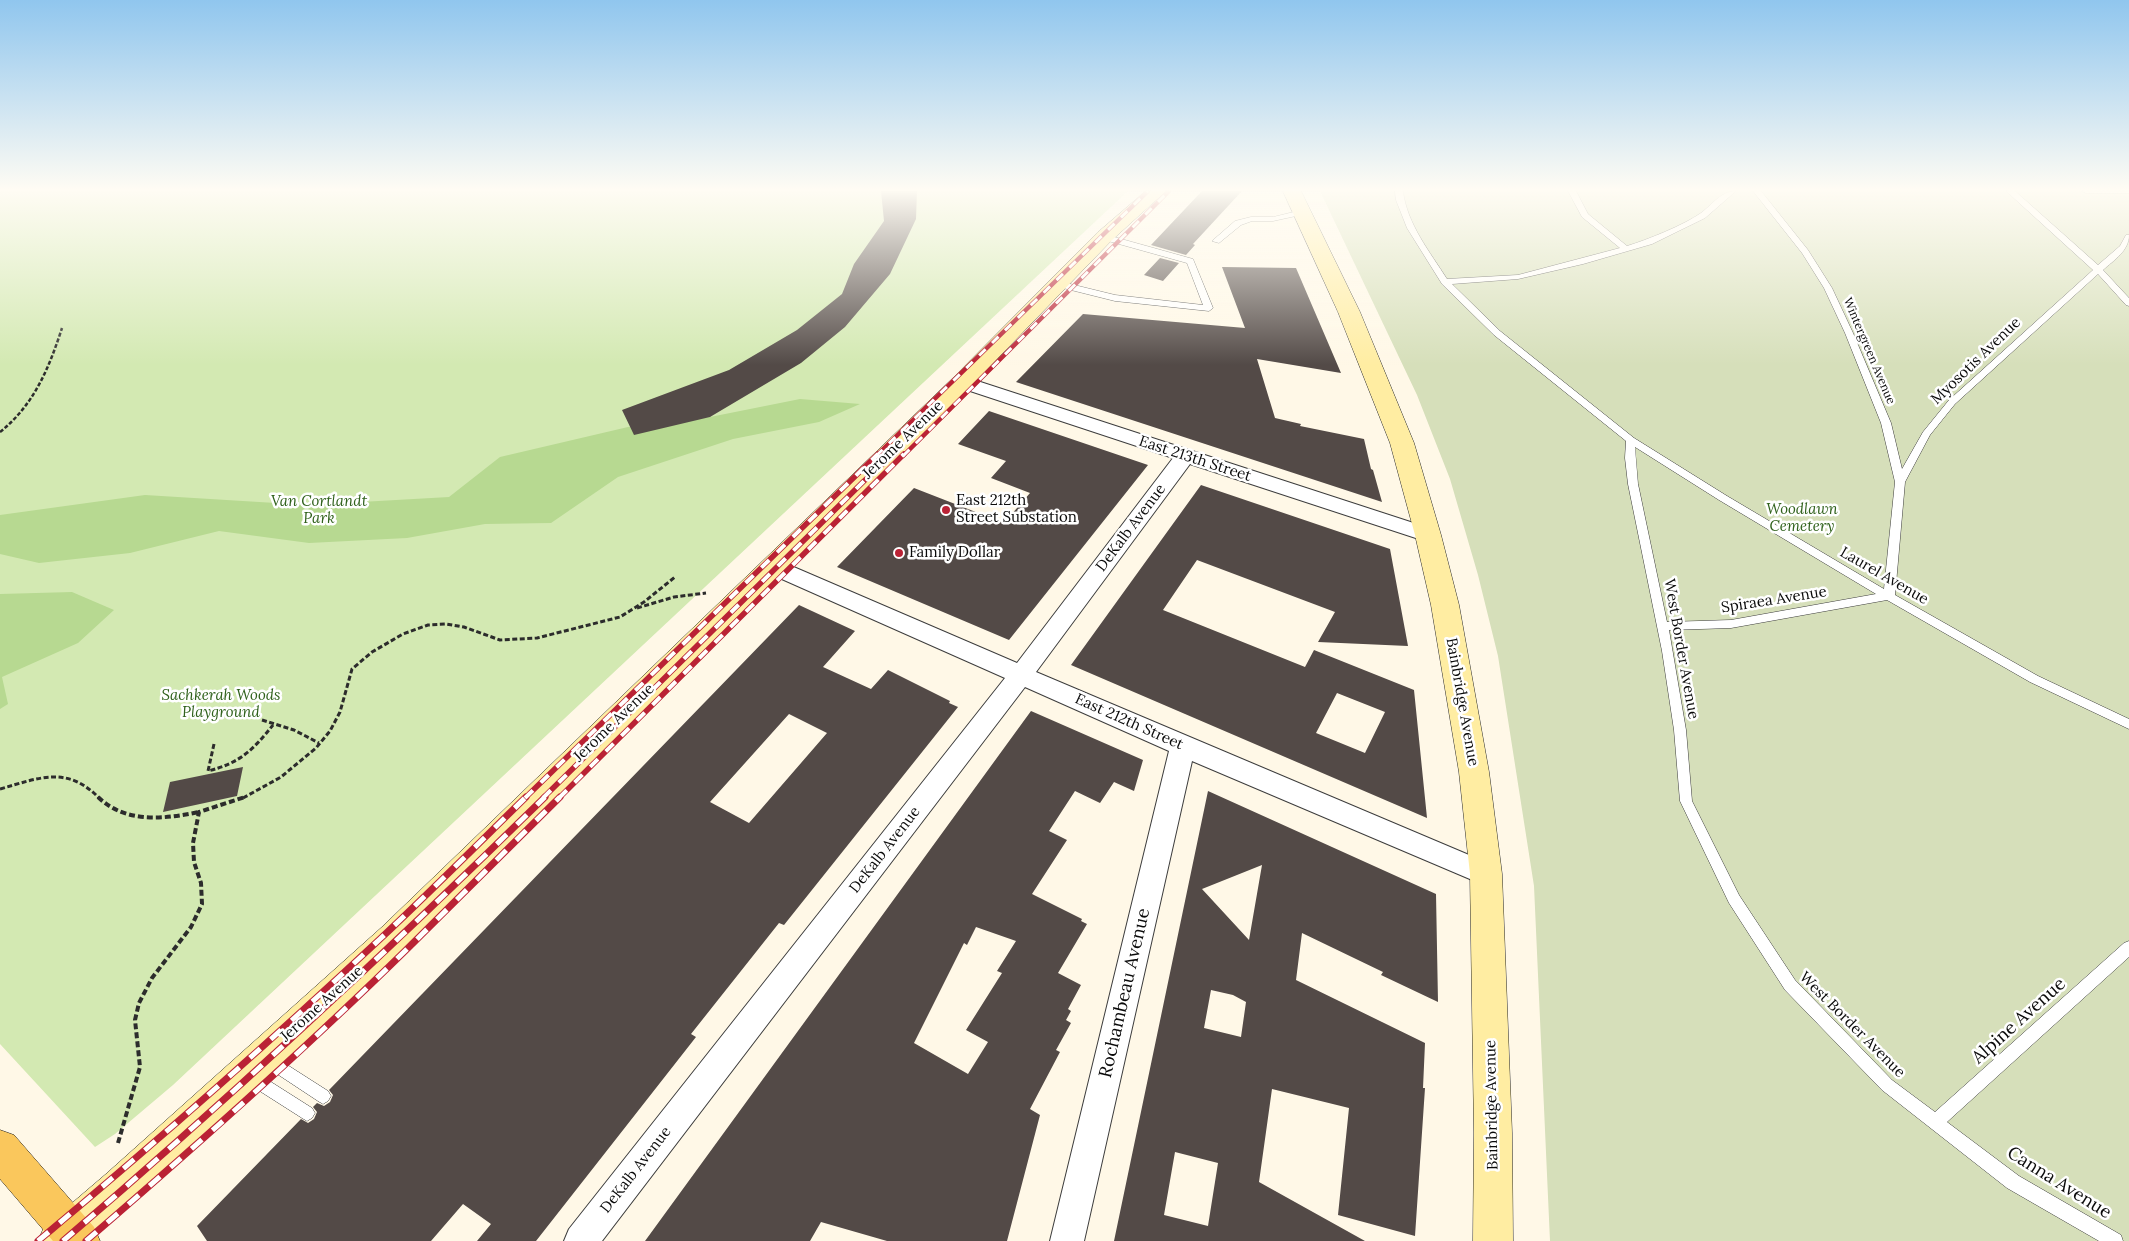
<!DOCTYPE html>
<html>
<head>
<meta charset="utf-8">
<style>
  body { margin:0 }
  canvas { display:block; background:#fff8e7 }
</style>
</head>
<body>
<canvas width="2129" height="1241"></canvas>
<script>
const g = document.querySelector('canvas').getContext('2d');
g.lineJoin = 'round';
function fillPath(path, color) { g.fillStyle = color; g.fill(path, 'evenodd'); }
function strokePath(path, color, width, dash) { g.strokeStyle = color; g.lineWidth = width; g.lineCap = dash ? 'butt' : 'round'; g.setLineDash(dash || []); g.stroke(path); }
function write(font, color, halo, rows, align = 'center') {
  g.font = font + ' Lora,serif'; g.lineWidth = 5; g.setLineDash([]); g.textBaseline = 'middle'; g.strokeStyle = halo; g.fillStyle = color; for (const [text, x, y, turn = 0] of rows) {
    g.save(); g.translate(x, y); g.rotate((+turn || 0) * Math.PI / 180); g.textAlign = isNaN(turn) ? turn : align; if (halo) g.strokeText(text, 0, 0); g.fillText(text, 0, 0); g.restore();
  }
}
const green = new Path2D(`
  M0 191H1128L173 1085 115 1134 95 1147 0 1044Z`);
const forest = new Path2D(`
  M800 399 860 404 819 422 733 439 618 477 551 523 485 524 407 538 309 543 219 531 130 553 39 563 0 554V515L145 495 308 505 449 497 500 457 628 427 710 417Z
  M72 592 114 610 78 643 2 677 8 704 0 709V594Z`);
const cemetery = new Path2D(`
  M1320 191H2129V1241H1550L1534 886 1498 656 1478 575 1450 479 1417 395Z`);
const building = new Path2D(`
  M881 191H917L916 219 890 274 845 327 801 363 710 417 634 435 622 410 729 370 797 330 842 294 854 264 884 221Z
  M1202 191H1242L1193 244 1195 245 1186 255 1151 245Z
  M1160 258 1179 263 1163 281 1144 275Z
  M1222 267 1296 268 1341 373 1257 359 1275 418 1301 424 1300 426 1364 439 1371 469 1373 470 1382 502 1016 382 1083 314 1245 328Z
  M989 411 1148 465 1009 640 837 567 914 488 1004 523 1030 493 991 478 1006 461 958 444Z
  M1201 485 1390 549 1408 646 1318 642 1335 612 1197 560 1163 610 1305 667 1314 650 1414 690 1427 818 1071 665ZM1337 693 1385 712 1365 753 1316 733Z
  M799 605 855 631 823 667 871 689 888 670 950 701 949 703 958 707 784 925 779 923 691 1034 696 1037 536 1241H477L491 1224 463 1204 431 1241H207L197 1226 301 1119 308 1123 314 1119 317 1112 313 1107 317 1103 324 1106 330 1102 333 1095 329 1090ZM789 714 827 733 749 823 710 802Z
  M1031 711 1143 760 1134 791 1114 782 1100 803 1075 791 1049 831 1067 840 1032 894 1082 919 1081 921 1087 924 1058 973 1081 985 1068 1009 1071 1011 1066 1020 1071 1023 1056 1050 1060 1052 1030 1109 1040 1115 1007 1241H887L821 1222 810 1241H645ZM976 927 1016 941 997 971 1002 973 966 1030 988 1042 968 1074 914 1043 964 943 967 945Z
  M243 767 237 796 163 812 170 782Z
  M1208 791 1436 894 1438 1002 1381 975 1383 972 1302 933 1296 980 1425 1043 1423 1088H1425L1415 1236 1338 1215 1349 1108 1272 1089 1259 1182 1365 1241H1114ZM1262 865 1249 940 1202 889ZM1211 990 1233 995 1246 1002 1241 1037 1204 1028ZM1175 1152 1218 1163 1208 1226 1164 1215Z`);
const pathFar2 = new Path2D(`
  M0 432C34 405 49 368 62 328`);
const pathFar1 = new Path2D(`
  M637 608 674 597 706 593
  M262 720 294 730 319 743
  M214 744 208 771C240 763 253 750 273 725
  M0 789C39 778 67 765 99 798
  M243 798 281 777 316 748 330 731 340 712 352 669 372 652 403 634 428 625 446 624 464 627 500 640 537 638 620 617 644 602 675 577`);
const path = new Path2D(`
  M98 797C126 824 164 819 199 812
  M118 1143 140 1067 135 1020 139 1003 152 978 191 927 202 904 201 883 194 862 193 843 199 812 245 797`);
const service = new Path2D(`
  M1395 191H1403C1407 224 1430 252 1447 279L1518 275 1620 248 1582 217 1568 191H1576L1588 214 1627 246C1647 240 1684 225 1701 213 1712 205 1721 191 1736 191L1705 218 1652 244 1583 264 1518 279 1452 284 1500 331 1634 438 1727 496 1884 589 1895 482 1881 423 1845 333 1824 288 1802 253 1753 191H1761L1808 250 1832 288 1853 333 1891 423 1902 469 1923 432 1949 400 2093 270 2006 191H2015L2098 265 2120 246 2126 235H2129C2129 251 2114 260 2103 270L2129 298V306L2126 305 2098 274 1955 404 1930 435 1905 482 1895 595 2038 676 2129 719V729L2030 682 1887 600 1731 628 1669 630 1686 730 1692 801 1739 895 1795 980 1892 1080 1935 1112 2124 943 2129 941V957L1947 1122 2019 1176 2121 1235 2123 1241H2099L2007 1188 1882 1090 1785 990 1729 903 1680 801 1674 730 1662 651 1628 484 1625 458 1626 441 1494 335 1442 284 1407 228 1396 200ZM1635 447 1719 500 1876 594 1731 620 1667 622 1638 484Z
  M2082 191H2129V193H2086Z
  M1302 210H1305V214L1273 221H1252L1241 225 1219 243 1212 241 1235 221 1251 217H1273Z
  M1101 235H1107L1193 259 1213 308 1209 311 1115 301 1055 286V282L1058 281 1115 295 1203 305 1187 263 1101 239Z
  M267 1052 328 1091 331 1096 328 1101 323 1104 318 1101 262 1064 260 1059 262 1054Z
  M249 1068 312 1108 315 1113 312 1118 307 1121 302 1118 244 1081 241 1076 244 1071Z`);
const minor = new Path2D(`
  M962 376 1435 530 1439 535 1435 540 1428 542 1190 464 1036 672 1495 866 1499 874 1495 882 1486 886 1477 882 1192 761 1084 1241H1050L1169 751 1025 687 602 1241H564L569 1229 1005 678 766 572 763 567 766 562 774 559 782 562 1017 663 1173 458 955 386 953 382 955 378Z`);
const secondary = new Path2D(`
  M1146 191H1166L1111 241 970 387 406 949 134 1202 89 1241H38L44 1227 106 1174 382 927 954 377 1097 233Z
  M1283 191H1301L1360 312 1414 443 1441 535 1459 605 1489 772 1502 874 1512 1133 1513 1241H1473L1474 1133 1470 874 1459 772 1431 605 1415 535 1390 443 1338 312Z`);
const primary = new Path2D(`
  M0 1130 14 1135 94 1227 100 1241H53L0 1179Z`);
const railFar2 = new Path2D(`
  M876 456 1148 191
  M893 456 898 451
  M903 456 1169 191`);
const railFar1 = new Path2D(`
  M525 798 878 454
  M543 798 864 481 894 454
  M559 798 904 454`);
const rail = new Path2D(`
  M38 1241C155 1143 269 1043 380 939 430 892 478 844 526 797
  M63 1241C229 1099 389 950 545 797
  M86 1241C195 1147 302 1052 405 951 457 900 508 848 560 797`);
const markers = [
  [946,510,5,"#ba2235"],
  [899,553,5,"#ba2235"]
];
const farStreetnames = [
  ["Wintergreen Avenue",1869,351,67]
];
const streetNames = [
  ["Myosotis Avenue",1976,361,-44],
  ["Jerome Avenue",903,440,-44],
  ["East 213th Street",1195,459,18],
  ["DeKalb Avenue",1131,528,-53],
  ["Laurel Avenue",1884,576,30],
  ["Spiraea Avenue",1774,600,-9],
  ["West Border Avenue",1681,649,80],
  ["Bainbridge Avenue",1462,702,80],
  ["East 212th Street",1129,722,24],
  ["Jerome Avenue",614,723,-44],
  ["DeKalb Avenue",885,850,-52],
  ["Jerome Avenue",322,1004,-42],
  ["West Border Avenue",1852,1025,45],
  ["Bainbridge Avenue",1492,1105,-91],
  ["DeKalb Avenue",636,1170,-52]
];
const poiNames = [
  ["East 212th",956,501],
  ["Street Substation",956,518],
  ["Family Dollar",909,553]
];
const parkNames = [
  ["Van Cortlandt",319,502],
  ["Park",319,519],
  ["Woodlawn",1802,510],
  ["Cemetery",1802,527],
  ["Sachkerah Woods",221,696],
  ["Playground",221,713]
];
const nearStreetnames = [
  ["Rochambeau Avenue",1125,993,-77],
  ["Alpine Avenue",2019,1021,-42],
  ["Canna Avenue",2059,1183,32]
];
fillPath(green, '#d3e9b2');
fillPath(forest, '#b7d991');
fillPath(cemetery, '#d6dfba');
fillPath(building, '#534a47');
strokePath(service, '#3d3d3d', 1);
strokePath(minor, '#3d3d3d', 2);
strokePath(secondary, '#2c2c2c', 1);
strokePath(primary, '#1b1b1b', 1);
strokePath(pathFar2, '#2c2c2c', 2.5, [4, 2]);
strokePath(pathFar1, '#2c2c2c', 3, [5, 2.5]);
strokePath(path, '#2c2c2c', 4, [6, 3]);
fillPath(service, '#fff');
fillPath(minor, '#fff');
fillPath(secondary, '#ffeda2');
fillPath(primary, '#fac75c');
strokePath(railFar2, '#ba2235', 4.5);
strokePath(railFar1, '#ba2235', 5.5);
strokePath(rail, '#ba2235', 7);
strokePath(railFar2, '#fff', 3, [9]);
strokePath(railFar1, '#fff', 4, [11]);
strokePath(rail, '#fff', 5, [14]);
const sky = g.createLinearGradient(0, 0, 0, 365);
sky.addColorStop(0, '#90c6ee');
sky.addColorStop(0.52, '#fffcf4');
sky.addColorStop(1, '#fffcf400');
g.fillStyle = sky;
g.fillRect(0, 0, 2129, 365);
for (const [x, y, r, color] of markers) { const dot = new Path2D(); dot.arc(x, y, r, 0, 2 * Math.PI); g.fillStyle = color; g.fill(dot); strokePath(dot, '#fff', 2); }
write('12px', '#0a0a0a', '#fff', farStreetnames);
write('15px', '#0a0a0a', '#fff', streetNames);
write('15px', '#0a0a0a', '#fff', poiNames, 'left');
write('italic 15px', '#2f611b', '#fff', parkNames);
write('18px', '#0a0a0a', '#fff', nearStreetnames);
</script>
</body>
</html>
